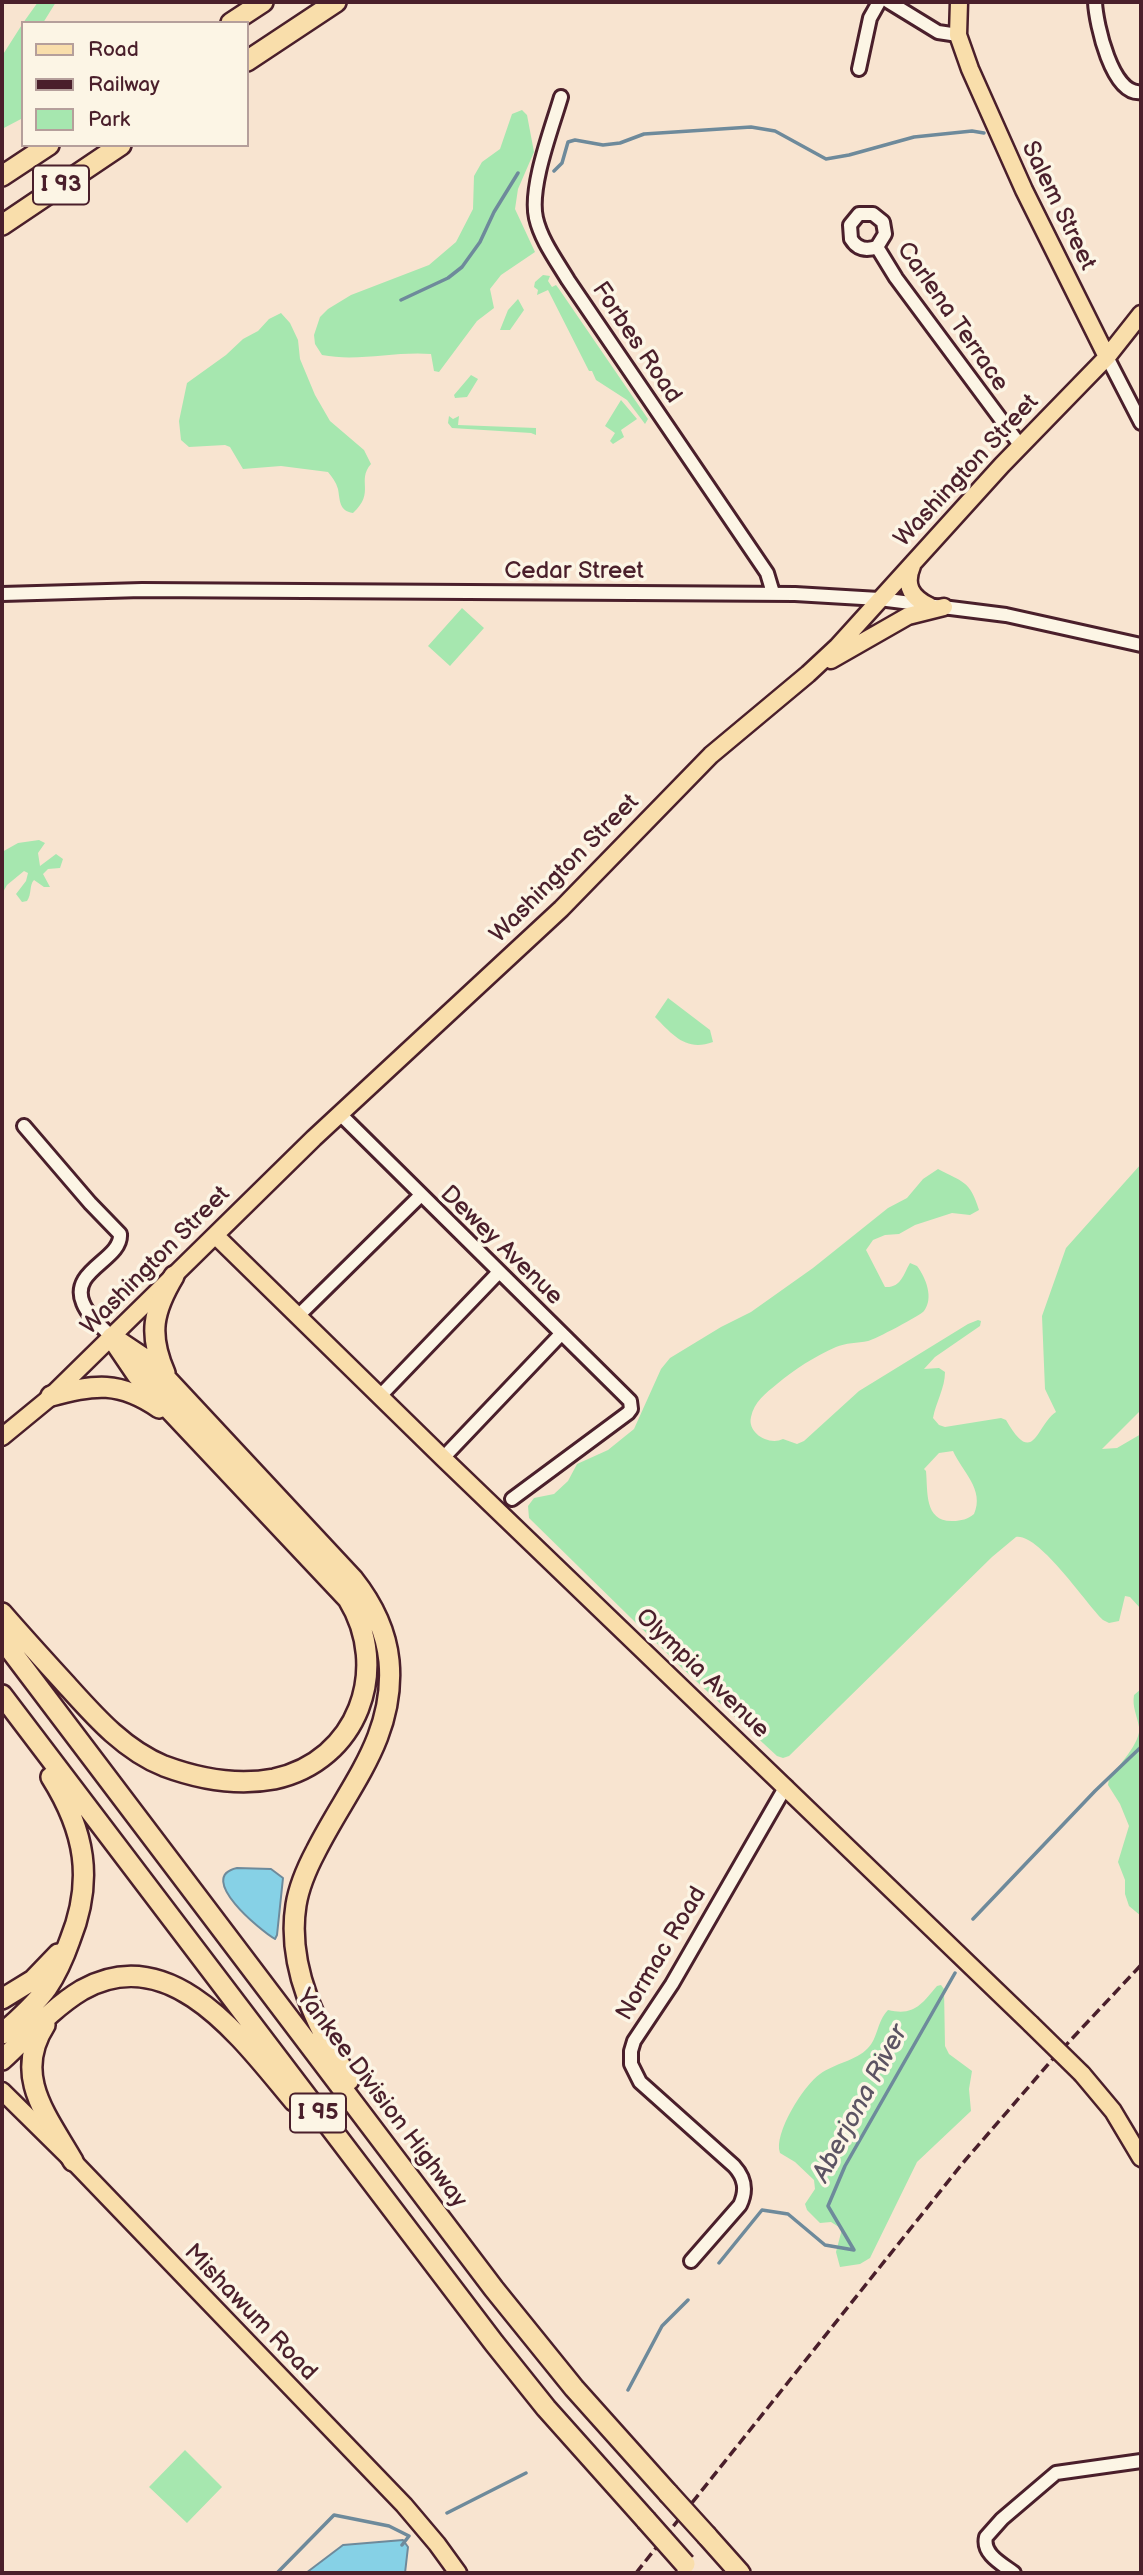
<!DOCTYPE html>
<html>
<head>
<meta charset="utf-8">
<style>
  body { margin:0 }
  #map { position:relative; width:1143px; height:2575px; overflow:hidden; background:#f8e4d0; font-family:"Balsamiq Sans",sans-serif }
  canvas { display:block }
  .frame { position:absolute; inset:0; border:4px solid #4a1f2b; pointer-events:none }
  .legend { position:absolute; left:21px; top:21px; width:228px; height:126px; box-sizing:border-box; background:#fcf5e5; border:2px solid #b59f9b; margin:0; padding:9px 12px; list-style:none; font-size:21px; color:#4a1f2b }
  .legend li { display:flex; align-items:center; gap:14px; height:35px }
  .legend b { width:35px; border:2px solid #b59f9b }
</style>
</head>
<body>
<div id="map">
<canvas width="1143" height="2575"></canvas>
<div class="frame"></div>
<ul class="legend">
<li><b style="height:9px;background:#f9deab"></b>Road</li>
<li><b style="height:9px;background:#4a1f2b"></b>Railway</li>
<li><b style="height:19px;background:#a6e7af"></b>Park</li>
</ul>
</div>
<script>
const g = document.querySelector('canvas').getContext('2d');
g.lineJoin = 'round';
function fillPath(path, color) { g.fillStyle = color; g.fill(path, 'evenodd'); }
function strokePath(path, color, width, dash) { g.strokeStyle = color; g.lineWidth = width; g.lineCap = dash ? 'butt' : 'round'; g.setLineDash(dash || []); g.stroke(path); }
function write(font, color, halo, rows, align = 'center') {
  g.font = font + ' "Balsamiq Sans",sans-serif'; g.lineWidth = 7; g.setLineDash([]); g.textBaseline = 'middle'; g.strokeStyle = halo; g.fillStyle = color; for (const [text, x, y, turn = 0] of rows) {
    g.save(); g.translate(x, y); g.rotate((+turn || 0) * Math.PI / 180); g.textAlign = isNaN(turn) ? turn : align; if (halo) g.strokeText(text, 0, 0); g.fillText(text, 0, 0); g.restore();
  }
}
const green = new Path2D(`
  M38 2H56L43 23H23Z
  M23 23V115L21 119 2 129V56Z
  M522 110 527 115 534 152 518 189 515 209 535 252 501 275 490 289 494 308 477 321 439 372 434 371 431 354C395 351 358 362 322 355L315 344 314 335 320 317 328 309 351 295 429 265 456 242 473 209 474 176 482 162 500 149 512 114Z
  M543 275 550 276 548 281 552 287 556 285 559 289 648 419 645 424 627 400 596 380 592 371H589L548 290 537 295 538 290 534 287 535 282Z
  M518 299 524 310 510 330H500L508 310Z
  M281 313 290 323 298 340 300 359 315 395 330 421 364 450 371 464C356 481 376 492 353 513 339 511 340 500 338 489 336 482 332 477 328 472L281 466 243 469 230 447 225 445 189 447 181 440 179 421 187 383 226 355 243 339 258 331 269 319Z
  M471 375 478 379 467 397 455 398 454 395Z
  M621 400 637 419 621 430 624 437 613 444 610 441 615 433 605 426Z
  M449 416 453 419 459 416 458 425 536 428V435L531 433 452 428 448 423Z
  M462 608 484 628 450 666 428 646Z
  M39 840 45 843 38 853 40 866 56 854 63 859 60 868 48 869 43 874 50 887H44L34 880C29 885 32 894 27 901L22 902 16 894 26 881 28 873 24 871 7 885 2 894V852L18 843Z
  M668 998 710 1030 713 1042C686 1052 673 1035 655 1017Z
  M1141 1164V1410L1102 1449 1117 1448 1141 1434V1609L1130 1597 1125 1596 1119 1621 1109 1623 1103 1620C1086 1604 1039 1533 1016 1537L992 1557 789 1756 783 1758 777 1756 682 1668 529 1518 528 1506 534 1498 554 1494 568 1481 577 1464 608 1450 634 1429 661 1369 670 1358 721 1327 751 1312 813 1268 888 1208 907 1198 923 1179 938 1169C962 1182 970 1180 979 1210L970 1215 952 1213 915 1225 899 1234 885 1235 873 1240 866 1250 885 1287C901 1288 903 1275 910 1263L917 1266C926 1278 934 1298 924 1311 921 1315 874 1340 868 1341 858 1343 845 1343 836 1347 814 1357 796 1368 777 1384 766 1393 754 1402 751 1417 747 1433 769 1446 783 1439L797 1444 804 1441 859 1391 968 1324 978 1320 981 1321 980 1326 935 1357 924 1369 939 1368 945 1372C945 1388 936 1402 933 1418L939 1425 945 1427 1001 1418 1006 1420C1034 1469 1036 1425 1056 1412L1045 1389 1042 1316 1066 1248ZM953 1451C962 1471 985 1490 974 1514 968 1519 961 1521 953 1521 924 1522 928 1492 926 1471L924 1469 939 1453Z
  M1141 1689V1916L1129 1906 1125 1894V1880L1118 1862 1129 1826 1120 1804 1108 1785 1109 1779C1117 1767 1142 1742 1139 1727 1137 1715 1132 1707 1134 1695Z
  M941 1985 944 1989 945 2046 949 2054 972 2071 969 2089 971 2111 917 2162 870 2258 860 2264 840 2267 836 2252 842 2229 831 2222 820 2223 807 2210 805 2204 815 2189 814 2180 795 2162 780 2153C773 2134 804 2085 820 2074 835 2063 856 2061 868 2048 878 2038 877 2021 888 2010 914 2016 921 2005 937 1986Z
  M185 2450 222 2487 187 2523 149 2487Z`);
const water = new Path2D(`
  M237 1868 271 1869 283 1878 277 1935 275 1939C261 1931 195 1877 237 1868Z
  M403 2540 408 2547 405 2573H306L343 2545Z`);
const stream = new Path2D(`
  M554 171 562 163 568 142 575 140 603 145 620 143 644 134 751 127 775 131 826 159 849 155 914 137 972 131 984 133
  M401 300 448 278 462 267 480 242 494 212 518 173
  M973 1919 1095 1791 1141 1747
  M719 2263 762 2210 788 2214 825 2245 854 2250 828 2206 845 2166 955 1973
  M628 2390 662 2326 688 2300
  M447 2513 526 2473
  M277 2573 334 2515 389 2526 409 2536 402 2545`);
const minor = new Path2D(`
  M889 2 938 32 958 35
  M1095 2C1096 24 1112 96 1141 92
  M859 69 870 18 879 2
  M561 97C552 128 529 187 536 218 541 240 556 260 568 280L767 573 773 593
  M877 247 885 234 883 222 873 214H859L850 225 851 239C857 249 866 251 877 247L896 278 1020 445
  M1107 357 1141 423
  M2 594 142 590 795 594 879 599 1006 615 1141 645
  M340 1114 630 1401 631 1409 628 1413 512 1499
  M24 1126 90 1203 120 1234C122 1260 69 1270 83 1303 88 1316 102 1327 112 1337
  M298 1316 420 1196
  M380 1396 499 1272
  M443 1458 561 1334
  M691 2261 740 2205C747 2190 745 2178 734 2166L640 2082 631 2064V2051L634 2041 672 1984 786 1786
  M1014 2573C1002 2564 982 2554 986 2537L1002 2519 1056 2473 1141 2461`);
const major = new Path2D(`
  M959 2 958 35 970 69 1024 190 1107 357
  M912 566C904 585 911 597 929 606
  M831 660 908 616 944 607
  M215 1235 443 1458 1031 2024
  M2 1437 47 1400 314 1138 561 909 711 755 808 674 837 647 1002 465 1107 357 1141 314
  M1082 2074 1113 2111 1141 2158
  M2 2091 73 2161 404 2505 437 2544 458 2573`);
const highway = new Path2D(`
  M231 23 263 2
  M247 61 336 2
  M2 176 49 145
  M2 225 121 145
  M112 1337 145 1359 161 1373 353 1579C372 1603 386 1631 389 1661 396 1737 348 1787 316 1851 307 1868 299 1886 296 1905 286 1968 318 2028 349 2080
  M165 1373C148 1334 153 1311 174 1276
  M51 1396C94 1384 120 1381 159 1408
  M2 1613C22 1636 42 1658 63 1681 92 1713 122 1749 164 1766 199 1779 237 1786 274 1779 358 1761 391 1669 348 1599L137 1375 114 1341
  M2 1639 494 2289 574 2388 668 2493
  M2 1695 494 2343 546 2408 646 2520
  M2 1999 33 1980 58 1954
  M45 2025C12 2076 48 2117 73 2161
  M2 2034C17 2020 34 2006 47 1988 57 1973 64 1957 70 1940 94 1880 85 1831 51 1777
  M2 2060C27 2037 52 2008 82 1990 172 1939 244 2042 294 2101
  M707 2536 740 2573`);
const rail = new Path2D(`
  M636 2573 962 2164 1051 2061 1141 1965`);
const majorBridge = new Path2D(`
  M1031 2024 1082 2074`);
const highwayBridge = new Path2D(`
  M668 2493 707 2536
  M646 2520 685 2564`);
const shields = [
  [61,185,56],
  [318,2113,56]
];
const shieldNames = [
  ["I 93",61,185],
  ["I 95",318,2113]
];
const streetNames = [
  ["Salem Street",1058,206,64],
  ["Carlena Terrace",952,317,55],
  ["Forbes Road",636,343,56],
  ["Washington Street",967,471,-47],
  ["Cedar Street",574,572],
  ["Washington Street",565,869,-45],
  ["Dewey Avenue",501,1246,44],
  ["Washington Street",156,1261,-45],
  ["Olympia Avenue",702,1674,44],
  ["Normac Road",662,1954,-59],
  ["Yankee Division Highway",381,2099,53],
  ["Mishawum Road",250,2313,46]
];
const waterNames = [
  ["Aberjona River",861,2104,-62]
];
fillPath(green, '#a6e7af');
fillPath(water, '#86d1e6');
strokePath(water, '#6e8a9b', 2);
strokePath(stream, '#6e8a9b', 3.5);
strokePath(minor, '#4a1f2b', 18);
strokePath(major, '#4a1f2b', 21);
strokePath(highway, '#4a1f2b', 24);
strokePath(minor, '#fcf5e5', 12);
strokePath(major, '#f9deab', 16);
strokePath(highway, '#f9deab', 19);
strokePath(rail, '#4a1f2b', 3.5, [10, 5]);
strokePath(majorBridge, '#4a1f2b', 21, []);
strokePath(highwayBridge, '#4a1f2b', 24, []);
strokePath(majorBridge, '#f9deab', 16);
strokePath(highwayBridge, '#f9deab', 19);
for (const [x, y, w] of shields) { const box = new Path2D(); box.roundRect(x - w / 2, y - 19.5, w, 39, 5); g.fillStyle = '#fcf5e5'; g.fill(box); strokePath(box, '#4a1f2b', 2); }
write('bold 23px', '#4a1f2b', null, shieldNames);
write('24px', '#4a1f2b', '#fcf5e5', streetNames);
write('italic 26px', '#5c5463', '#fcf5e5', waterNames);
</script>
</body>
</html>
